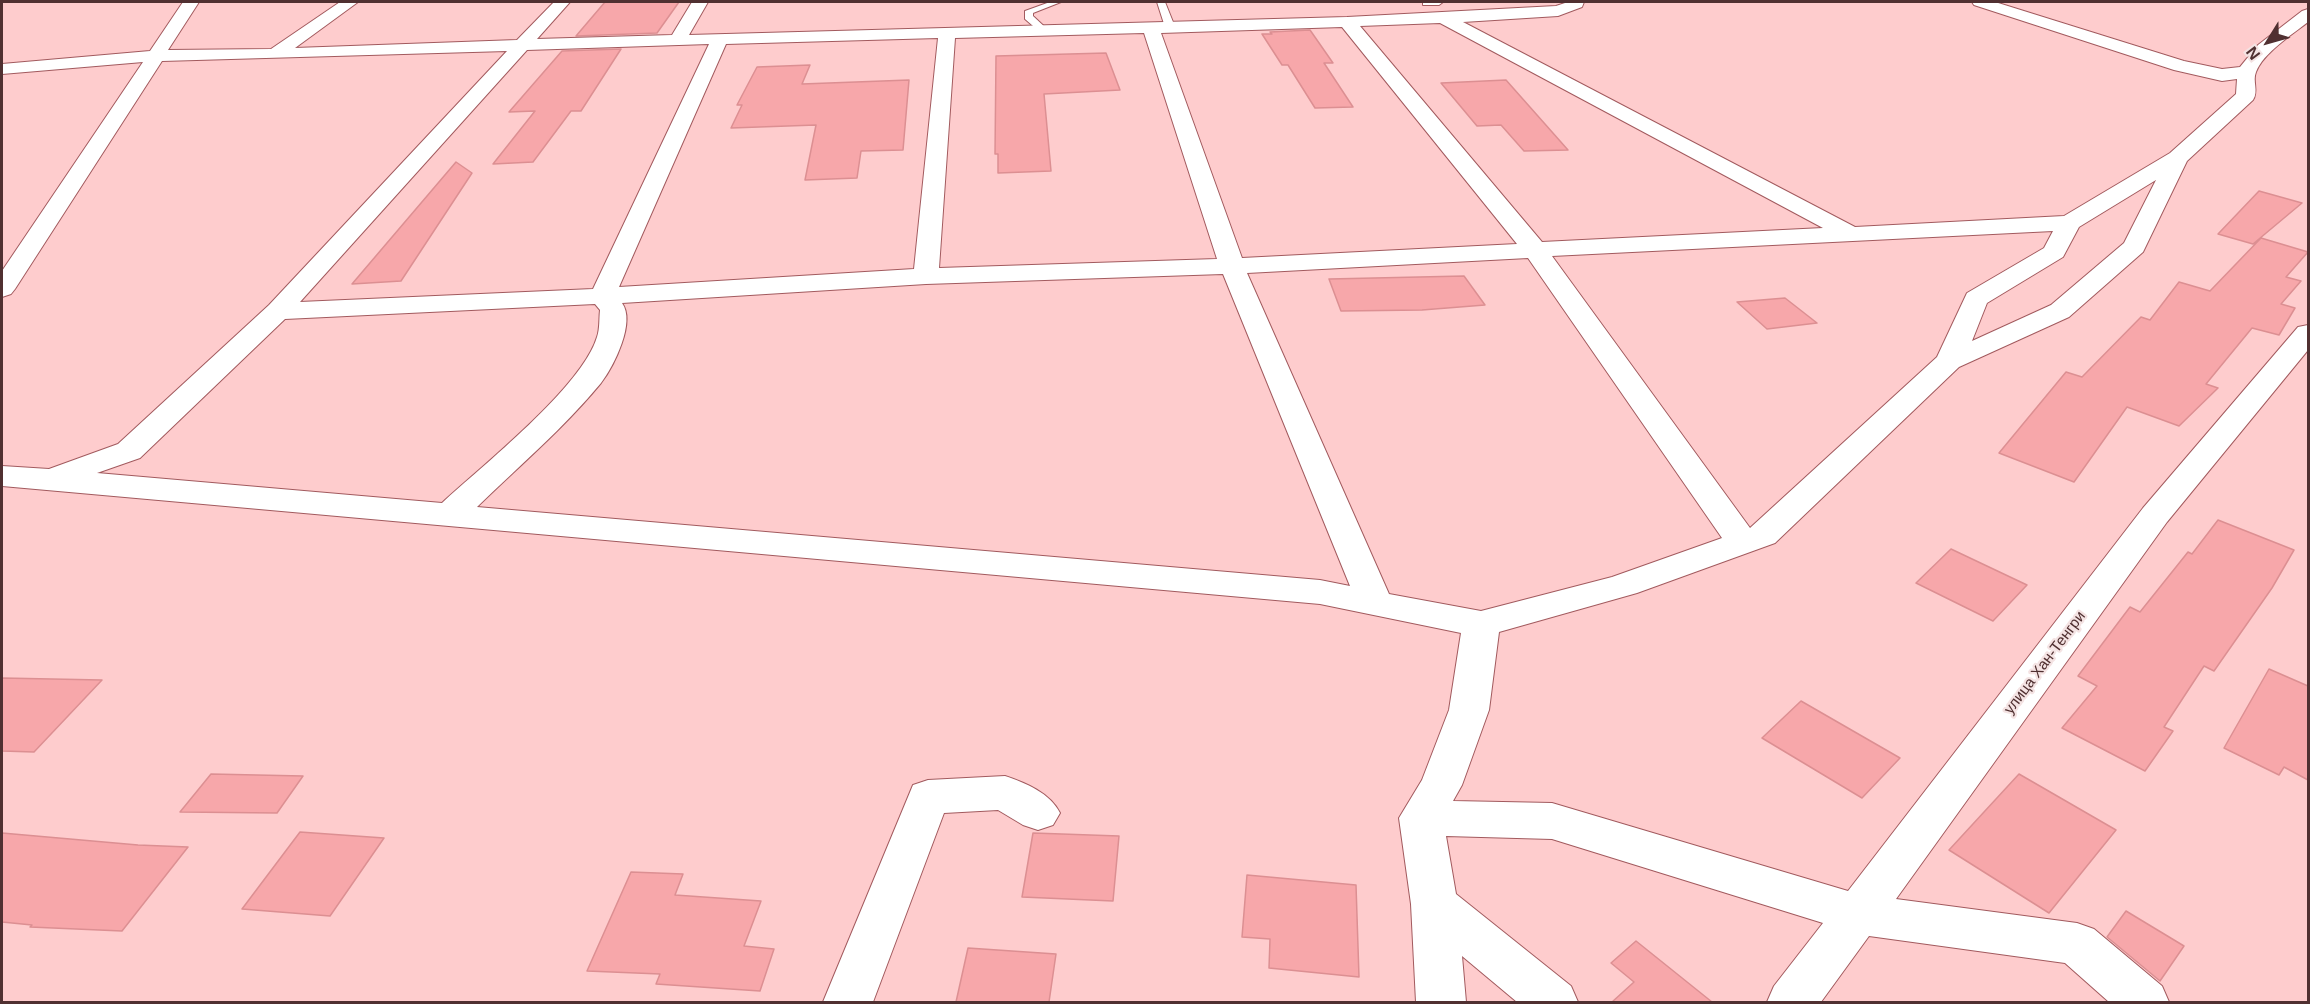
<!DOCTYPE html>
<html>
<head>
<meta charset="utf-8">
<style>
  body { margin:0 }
  #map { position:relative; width:2310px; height:1004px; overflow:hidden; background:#fecccd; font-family:Arial,sans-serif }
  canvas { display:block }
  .frame { position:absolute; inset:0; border:3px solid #503031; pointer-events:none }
  .north { position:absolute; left:2238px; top:12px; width:60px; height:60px; -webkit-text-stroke:4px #f4e3e3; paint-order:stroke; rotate:233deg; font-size:16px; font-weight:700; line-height:24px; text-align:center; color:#503031 }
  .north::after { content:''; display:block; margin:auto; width:21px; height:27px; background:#503031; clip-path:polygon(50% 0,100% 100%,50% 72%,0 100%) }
</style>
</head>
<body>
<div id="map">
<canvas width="2310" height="1004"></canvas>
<div class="frame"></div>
<div class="north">N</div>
</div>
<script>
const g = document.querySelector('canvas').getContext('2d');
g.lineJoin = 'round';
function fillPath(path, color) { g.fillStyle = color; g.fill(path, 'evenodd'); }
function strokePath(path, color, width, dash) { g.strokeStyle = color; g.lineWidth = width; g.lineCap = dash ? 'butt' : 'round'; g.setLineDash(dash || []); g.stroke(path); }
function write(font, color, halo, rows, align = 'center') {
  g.font = font + ' Arial,sans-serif'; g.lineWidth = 4.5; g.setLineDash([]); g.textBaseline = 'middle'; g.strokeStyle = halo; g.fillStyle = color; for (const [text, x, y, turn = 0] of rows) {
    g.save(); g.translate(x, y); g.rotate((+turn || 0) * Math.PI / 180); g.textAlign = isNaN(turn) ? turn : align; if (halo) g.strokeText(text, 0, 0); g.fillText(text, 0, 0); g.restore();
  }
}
const building = new Path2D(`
  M605 2H679L657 33 576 36Z
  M1310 30 1333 63H1324L1353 107 1315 108 1288 65H1282L1262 34H1272L1270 32Z
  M621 49 581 111H571L533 162 493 164 535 111 509 112 562 51Z
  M1106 53 1120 90 1044 94 1051 171 998 173V154H995L996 56Z
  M810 65 802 84 909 80 903 150 861 151 857 178 805 180 816 125 731 128 742 105H737L757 67Z
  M1506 80 1568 150 1524 151 1501 125 1477 126 1441 83Z
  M456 162 472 173 401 281 352 284Z
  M2259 191 2302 203 2253 244 2218 234Z
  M2261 238 2308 252 2286 277 2301 281 2281 304 2295 308 2279 335 2252 328 2206 384 2218 388 2179 426 2127 407 2074 482 1999 453 2066 372 2082 377 2141 317 2150 320 2179 282 2210 291Z
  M1464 276 1485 305 1422 310 1341 311 1329 279Z
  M1785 298 1817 323 1767 329 1737 302Z
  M2218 520 2294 550 2272 588 2214 671 2204 666 2164 727 2173 731 2145 771 2062 728 2097 686 2078 676 2130 607 2140 612 2188 552 2192 554Z
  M1951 549 2027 585 1993 621 1916 583Z
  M2269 669 2308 686V780L2284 767 2279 775 2224 748Z
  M2 678 102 680 34 752 2 751Z
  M1801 701 1900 758 1862 798 1762 738Z
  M211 774 303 776 277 813 180 812Z
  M2019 774 2116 830 2049 913 1949 850Z
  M300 832 384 838 330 916 242 909Z
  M2 833 138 845 188 847 122 931 30 927 32 925 2 922Z
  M1033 833 1119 836 1113 901 1022 897Z
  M631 872 683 874 675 895 761 901 744 946 774 949 760 991 656 984 660 974 587 971Z
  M1247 875 1356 885 1359 977 1269 968 1270 939 1242 937Z
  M2126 911 2184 946 2160 981 2107 937Z
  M1636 941 1712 1002H1612L1634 982 1611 963Z
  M968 948 1056 954 1049 1002H956Z`);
const lane = new Path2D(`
  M1050 2H1061L1033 13V16L1048 30 1040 32 1025 19V11Z
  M1157 2H1165L1175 27 1173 29 1165 27Z
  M1423 2H1443L1439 5H1423Z`);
const street = new Path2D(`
  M183 2H199L168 50 271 49 340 2H358L295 48 517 40 554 2H570L537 39 672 35 692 2H708L689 35 1347 17 1556 6 1568 2H1584L1582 7 1558 16 1463 22 1855 227 2064 216 2170 153 2236 94 2237 79 2222 81 2174 70 1974 5 1972 2H1995L2184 61 2222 69 2240 67 2258 45 2302 11 2308 9V22C2293 34 2263 53 2256 72 2252 81 2259 91 2253 100L2187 161 2143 252 2069 317 1959 367 1775 543 1637 593 1499 632 1489 710 1462 785 1453 801 1552 803 1848 891 2143 508 2298 327 2308 325V350L2167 522 1896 899 2077 923 2094 929 2162 986 2169 1002H2109L2065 963 1869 936 1821 1002H1767L1774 986 1823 923 1552 839 1446 836 1456 894 1571 986 1578 1002H1517L1462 956 1466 1002H1416L1411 904 1399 818 1422 780 1449 710 1461 633 1320 604 2 486V466L49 469 118 444 269 305 507 51 162 61 15 289 11 294 2 297V271L143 62 2 74V64L150 51ZM1440 23 1823 228 1542 242 1360 26ZM1342 27 1517 244 1242 258 1161 33ZM1144 33 1217 259 939 268 955 38ZM938 38 914 269 619 287 726 44ZM709 44 593 289 300 302 527 50ZM2156 180 2124 243 2051 305 1972 341 1987 303 2063 257 2079 227ZM2053 231 2044 248 1967 293 1937 357 1750 528 1552 256ZM1528 258 1722 538 1612 577 1481 611 1389 594 1247 273ZM1223 274 1350 586 1320 580 477 507C519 466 564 428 601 383 614 366 636 322 622 303L926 284ZM595 304 600 310C599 318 600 329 597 337 582 387 482 466 442 503L97 473 140 458 285 319Z
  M1005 776C1026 783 1050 793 1060 813L1053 825 1038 830 1023 825 998 810 944 813 873 1002H823L913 785 928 780Z`);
const streetNames = [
  ["улица Хан-Тенгри",2045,663,-53]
];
fillPath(building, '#f7a7aa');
strokePath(building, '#dc8f92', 1.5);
strokePath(lane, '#a25a5e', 2);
strokePath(street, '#a25a5e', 2);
fillPath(lane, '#fff');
fillPath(street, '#fff');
write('15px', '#503031', '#f4e3e3', streetNames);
</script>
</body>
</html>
